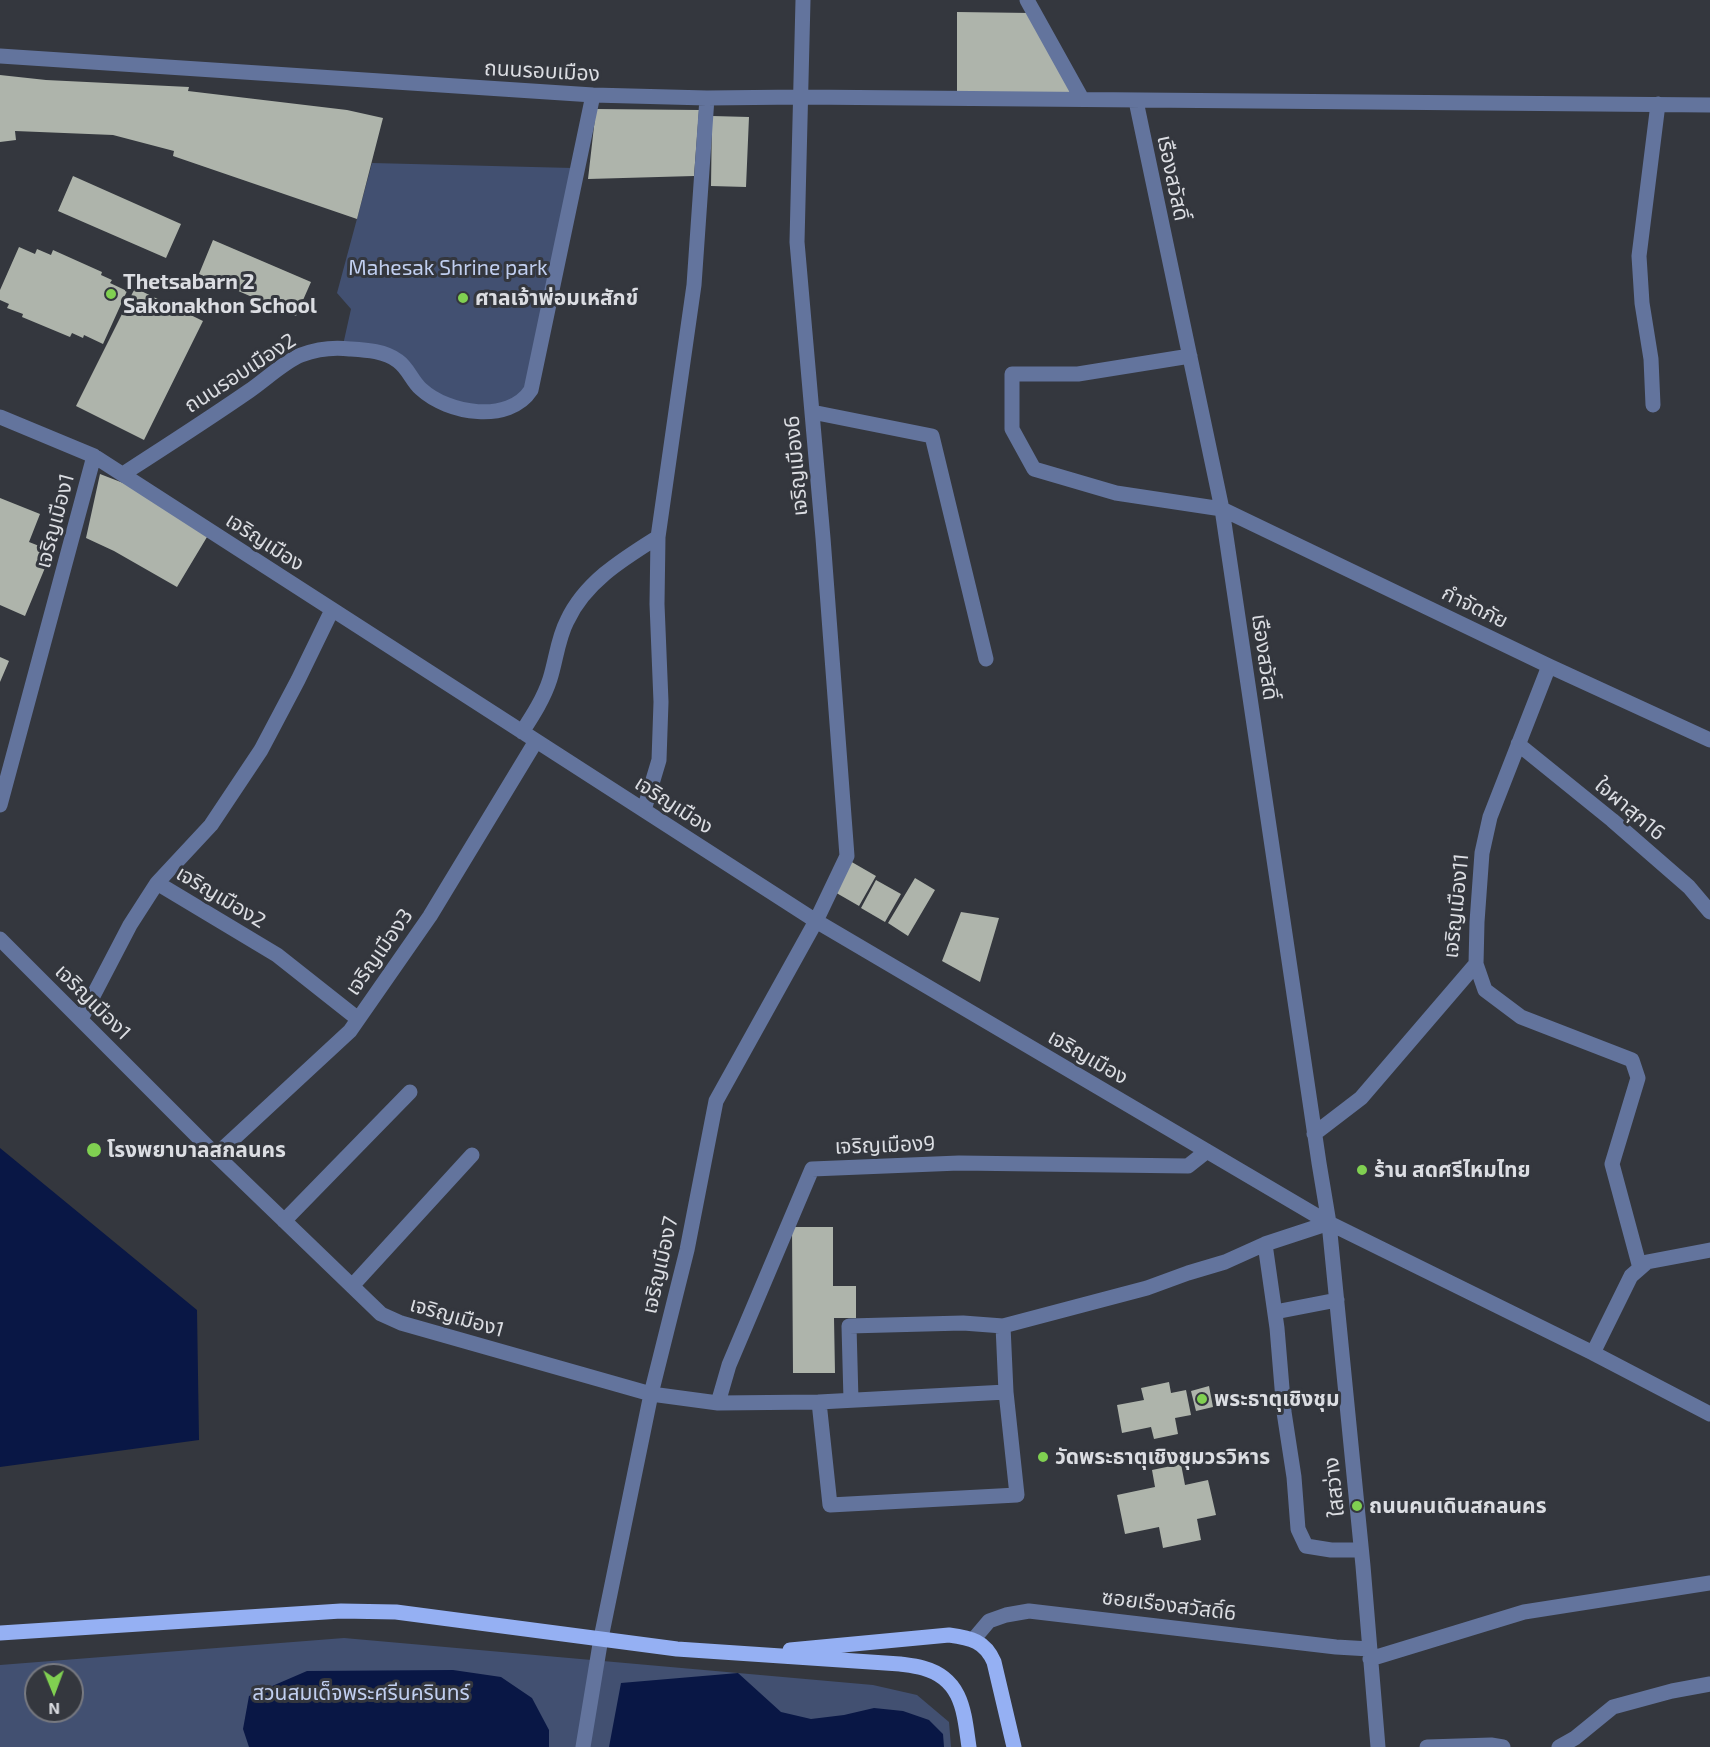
<!DOCTYPE html>
<html>
<head>
<meta charset="utf-8">
<style>
  body { margin:0 }
  #map { position:relative; width:1710px; height:1747px; overflow:hidden; background:#34373e; font-family:"Exo 2",sans-serif }
  canvas { display:block }
  .north { position:absolute; left:24px; top:1663px; width:60px; height:60px; box-sizing:border-box; background:#34373e; border:2px solid #777980; border-radius:50%; rotate:179deg; font-size:16px; font-weight:700; line-height:24px; text-align:center; color:#dbdde2 }
  .north::after { content:''; display:block; margin:auto; width:21px; height:27px; background:#80d051; clip-path:polygon(50% 0,100% 100%,50% 72%,0 100%) }
</style>
</head>
<body>
<div id="map">
<canvas width="1710" height="1747"></canvas>
<div class="north">N</div>
</div>
<script>
const g = document.querySelector('canvas').getContext('2d');
g.lineJoin = 'round';
function fillPath(path, color) { g.fillStyle = color; g.fill(path, 'evenodd'); }
function strokePath(path, color, width, dash) { g.strokeStyle = color; g.lineWidth = width; g.lineCap = dash ? 'butt' : 'round'; g.setLineDash(dash || []); g.stroke(path); }
function write(font, color, halo, rows, align = 'center') {
  g.font = font + ' "Exo 2","Noto Sans Thai",sans-serif'; g.lineWidth = 6; g.setLineDash([]); g.textBaseline = 'middle'; g.strokeStyle = halo; g.fillStyle = color; for (const [text, x, y, turn = 0] of rows) {
    g.save(); g.translate(x, y); g.rotate((+turn || 0) * Math.PI / 180); g.textAlign = isNaN(turn) ? turn : align; if (halo) g.strokeText(text, 0, 0); g.fillText(text, 0, 0); g.restore();
  }
}
const green = new Path2D(`
  M372 163 573 168 522 402 478 413 436 399 400 362 343 345 351 309 337 293Z
  M344 1638 873 1685 917 1695 949 1722 951 1747H0V1665ZM36 1675H72V1711H36Z`);
const water = new Path2D(`
  M0 1148 197 1310 199 1440 0 1467Z
  M453 1670 501 1677 532 1698 549 1730V1747H249L243 1729 249 1696 307 1671Z
  M738 1673 781 1712 811 1719 844 1715 874 1708 903 1711 929 1720 943 1734 944 1747H609L621 1683Z`);
const building = new Path2D(`
  M957 12 1031 13 1082 99 957 98Z
  M0 75 46 80 189 87 188 91 347 110 383 118 357 219 173 156 174 151 113 135 15 131 16 140 0 142Z
  M596 109 699 110 694 176 588 179Z
  M712 116 749 117 746 187 711 186Z
  M73 176 181 224 166 258 58 211Z
  M213 240 311 282 296 316 199 274Z
  M19 247 35 254 37 249 51 255 53 250 102 272 101 275 112 280 110 283 127 291 103 344 84 335 83 338 72 333 70 337 22 317 23 314 7 308 9 304 0 300V290Z
  M135 288 203 321 144 440 76 406Z
  M100 474 149 493 210 532 177 587 114 551 86 538Z
  M0 498 40 514 29 542 52 551 25 616 0 605Z
  M0 657 9 661 0 682Z
  M850 861 876 876 859 906 833 891Z
  M915 878 935 890 908 936 888 923Z
  M876 880 901 894 885 922 861 908Z
  M961 912 999 918 980 982 942 961Z
  M792 1227H833V1286H856V1318H834L835 1373H793Z
  M1169 1382 1171 1393 1186 1390 1191 1415 1175 1418 1178 1434 1154 1439 1151 1427 1122 1433 1117 1405 1144 1400 1141 1388Z
  M1209 1386 1213 1407 1196 1411 1191 1391Z
  M1181 1464 1185 1485 1208 1480 1216 1515 1197 1519 1201 1540 1163 1548 1159 1527 1125 1534 1117 1495 1155 1487 1152 1470Z`);
const minor = new Path2D(`
  M1027 0 1082 99
  M0 56 593 95 707 98 801 97 1710 105
  M1136 101 1222 509 1319 1163 1329 1223 1363 1566 1378 1747
  M1190 356 1078 374H1012V429L1034 469 1116 493 1222 509 1549 666 1710 740
  M1653 405 1651 359 1642 303 1639 256 1658 104
  M812 412 932 436 986 659
  M0 417 94 456 816 921 1329 1223 1593 1353 1710 1414
  M123 474C165 447 207 420 249 391 264 381 285 361 301 355 317 349 334 347 350 349 366 350 385 351 398 361 408 368 412 381 421 389 448 414 509 424 531 390L593 95
  M522 732C533 715 544 698 550 679 556 660 558 638 567 621 585 582 623 559 658 537
  M1518 744 1612 820 1689 887 1710 912
  M0 805 94 456
  M644 810 659 760 661 702 657 604 658 537 694 285 707 98
  M157 883 211 825 261 750 298 680 332 610
  M0 939 216 1155 381 1314 401 1323 651 1394 718 1403 819 1402 1006 1392 1003 1326 1147 1288 1188 1273 1225 1262 1265 1244 1329 1223
  M1476 964 1485 990 1521 1017 1632 1060 1638 1078 1612 1164 1640 1268
  M81 1019 130 925 157 883 277 955 358 1019
  M1314 1134 1361 1098 1476 964 1477 922 1482 853 1490 817 1549 666
  M216 1155 350 1031 430 916 536 741
  M284 1221 410 1092
  M1265 1244 1277 1328 1284 1412 1294 1477 1298 1529 1306 1546 1331 1550H1361
  M352 1286 472 1155
  M1275 1312 1337 1300
  M1593 1353 1631 1276 1647 1262 1710 1250
  M851 1400 849 1326 963 1323 1003 1326
  M819 1402 830 1505 1017 1495 1006 1392
  M718 1403 729 1365 812 1169 959 1163 1188 1166 1207 1151
  M973 1640 989 1621 1006 1615 1029 1611 1336 1647 1370 1649
  M1370 1659 1524 1612 1710 1583
  M583 1747 601 1638 651 1394 687 1250 716 1101 816 921 847 856 823 538 797 242 803 0
  M1427 1747 1491 1745 1503 1747
  M1559 1747 1575 1738 1613 1707 1672 1691 1710 1684`);
const major = new Path2D(`
  M0 1633 341 1611 396 1612 677 1649 900 1664C907 1665 916 1666 923 1668 963 1679 964 1713 969 1747
  M790 1650 949 1635C971 1638 985 1641 994 1662L1014 1747`);
const markers = [
  [111,294,6,"#80d051"],
  [463,298,6,"#80d051"],
  [94,1150,8,"#80d051"],
  [1362,1170,6,"#80d051"],
  [1202,1399,6,"#80d051"],
  [1043,1457,6,"#80d051"],
  [1357,1506,6,"#80d051"]
];
const streetNames = [
  ["ถนนรอบเมือง",542,71,3],
  ["เรืองสวัสดิ์",1173,178,78],
  ["ถนนรอบเมือง2",240,373,-33],
  ["เจริญเมือง6",796,466,-95],
  ["เจริญเมือง1",55,521,-75],
  ["เจริญเมือง",265,542,33],
  ["กำจัดภัย",1475,607,26],
  ["เรืองสวัสดิ์",1265,657,82],
  ["เจริญเมือง",674,805,33],
  ["ใจผาสุก16",1630,809,40],
  ["เจริญเมือง2",221,897,31],
  ["เจริญเมือง11",1456,906,-84],
  ["เจริญเมือง3",379,952,-55],
  ["เจริญเมือง1",93,1002,45],
  ["เจริญเมือง",1088,1057,30],
  ["เจริญเมือง9",885,1145,-2],
  ["เจริญเมือง7",660,1265,-77],
  ["เจริญเมือง1",457,1317,16],
  ["ใสสว่าง",1334,1487,-96],
  ["ซอยเรืองสวัสดิ์6",1169,1605,7]
];
const parkNames = [
  ["Mahesak Shrine park",448,268],
  ["สวนสมเด็จพระศรีนครินทร์",361,1693]
];
const poiNames = [
  ["Thetsabarn 2",123,282],
  ["Sakonakhon School",123,306],
  ["ศาลเจ้าพ่อมเหสักข์",475,298],
  ["โรงพยาบาลสกลนคร",107,1150],
  ["ร้าน สดศรีไหมไทย",1374,1170],
  ["พระธาตุเชิงชุม",1214,1399],
  ["วัดพระธาตุเชิงชุมวรวิหาร",1055,1457],
  ["ถนนคนเดินสกลนคร",1369,1506]
];
fillPath(green, '#425071');
fillPath(water, '#091745');
fillPath(building, '#aeb4ab');
strokePath(minor, '#63749d', 15);
strokePath(major, '#95b0f3', 15);
for (const [x, y, r, color] of markers) { const dot = new Path2D(); dot.arc(x, y, r, 0, 2 * Math.PI); g.fillStyle = color; g.fill(dot); strokePath(dot, '#34373e', 2); }
write('21px', '#dbdde2', '#34373e', streetNames);
write('21px', '#c1cff0', '#34373e', parkNames);
write('bold 21px', '#dbdde2', '#34373e', poiNames, 'left');
</script>
</body>
</html>
